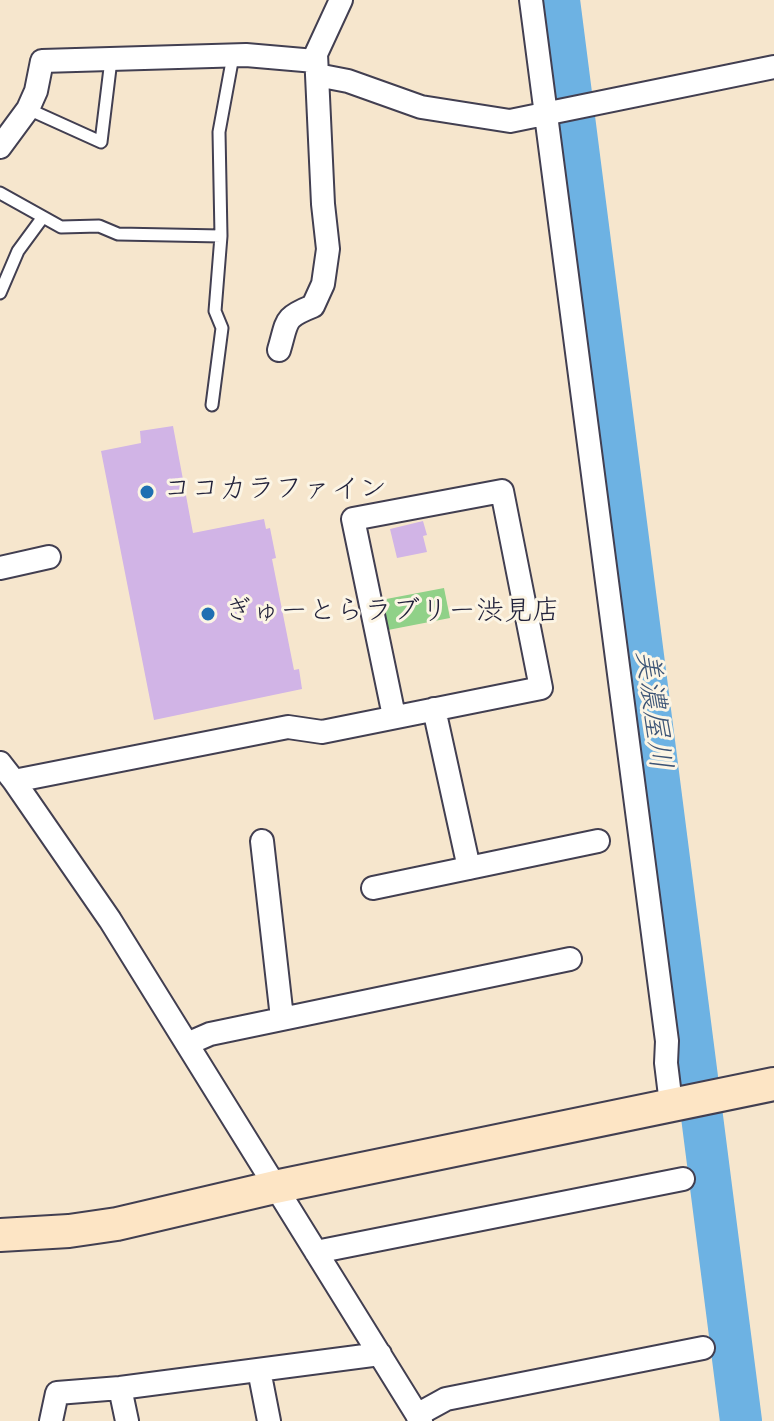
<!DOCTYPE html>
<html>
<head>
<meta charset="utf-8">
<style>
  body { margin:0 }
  canvas { display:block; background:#f6e6cd }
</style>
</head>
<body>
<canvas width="774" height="1421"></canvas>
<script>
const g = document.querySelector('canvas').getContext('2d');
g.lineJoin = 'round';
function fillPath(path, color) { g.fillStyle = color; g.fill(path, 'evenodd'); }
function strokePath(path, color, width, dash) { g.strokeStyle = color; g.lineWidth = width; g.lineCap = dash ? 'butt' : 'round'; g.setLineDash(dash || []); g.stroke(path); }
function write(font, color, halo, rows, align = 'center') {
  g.font = font + ' "Indie Flower","Klee One",sans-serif'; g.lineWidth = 6; g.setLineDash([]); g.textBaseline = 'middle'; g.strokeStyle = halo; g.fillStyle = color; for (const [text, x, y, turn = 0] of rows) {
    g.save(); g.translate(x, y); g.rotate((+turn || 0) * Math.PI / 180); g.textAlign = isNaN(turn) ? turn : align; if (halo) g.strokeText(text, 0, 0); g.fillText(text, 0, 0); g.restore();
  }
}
const green = new Path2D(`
  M444 588 450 618 388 630 381 600Z`);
const river = new Path2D(`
  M559 0 741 1421`);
const building = new Path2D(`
  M173 426 193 533 264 519 266 529 270 528 276 558 272 559 294 670 299 669 302 689 154 720 101 451 141 443 140 431Z
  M423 521 427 535 423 536 427 552 397 558 390 529Z`);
const lane = new Path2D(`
  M28 109 101 142 111 60
  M0 193 61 227 99 226 118 234 221 236
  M0 293 18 251 43 217
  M212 405 222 328 215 311 221 236 219 132 233 56`);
const street = new Path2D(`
  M341 0 316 54 317 75 348 81 421 107 510 121 774 67
  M531 0 667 1041 666 1063 671 1104
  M0 147 28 109 36 91 42 61 246 55 315 61
  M279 350C288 320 283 318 313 306L323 284 328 249 323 204 317 75
  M0 568 49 557
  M434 709 469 868
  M0 763 14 781 110 920 421 1421
  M14 781 288 727 322 732 541 688 502 491 353 519 394 716
  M262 841 282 1018
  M373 888 598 841
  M187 1044 210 1034 570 959
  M316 1252 683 1179
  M259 1370 269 1421
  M120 1388 127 1421
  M417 1415 446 1399 703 1348
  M51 1421 57 1393 120 1388 380 1354`);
const secondary = new Path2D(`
  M0 1235 69 1231 117 1224 275 1187 774 1084`);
const markers = [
  [147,492,8,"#1f6fb2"],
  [208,614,8,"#1f6fb2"]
];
const poiNames = [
  ["ココカラファイン",163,492],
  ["ぎゅーとらラブリー渋見店",224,614]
];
const waterNames = [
  ["美濃屋川",650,710,83]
];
fillPath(green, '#90d188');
strokePath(river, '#6db2e3', 42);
fillPath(building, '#d1b4e6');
strokePath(lane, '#423f51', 15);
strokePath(street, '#423f51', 26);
strokePath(secondary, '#423f51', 36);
strokePath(lane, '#fff', 11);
strokePath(street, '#fff', 22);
strokePath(secondary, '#fde5c5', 32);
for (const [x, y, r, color] of markers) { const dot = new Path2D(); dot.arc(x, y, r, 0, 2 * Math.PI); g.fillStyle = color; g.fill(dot); strokePath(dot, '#fcf5e5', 3); }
write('28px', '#22223b', '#fcf5e5', poiNames, 'left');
write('italic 30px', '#3c5476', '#fcf5e5', waterNames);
</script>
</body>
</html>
